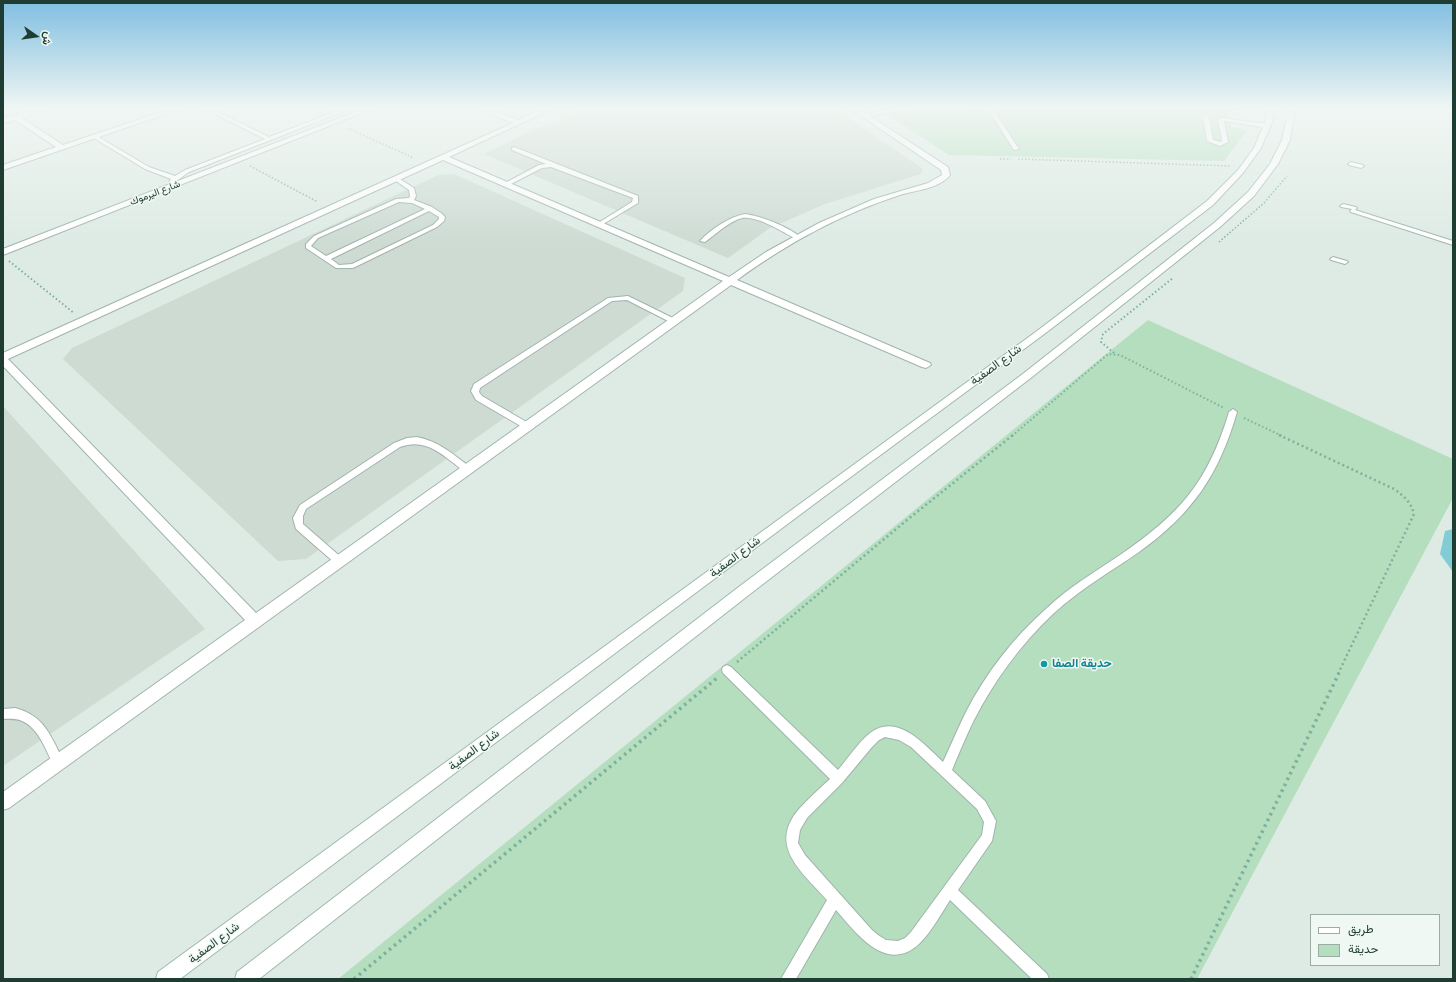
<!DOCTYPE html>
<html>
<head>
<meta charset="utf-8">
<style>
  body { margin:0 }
  #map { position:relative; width:1456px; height:982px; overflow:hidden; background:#deebe5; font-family:"PT Sans Narrow",Vazirmatn,sans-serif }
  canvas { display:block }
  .frame { position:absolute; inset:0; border:4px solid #1f3c32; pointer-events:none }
  .legend { position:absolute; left:1310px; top:914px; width:130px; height:52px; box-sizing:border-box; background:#eff8f3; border:1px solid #9cada6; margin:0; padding:5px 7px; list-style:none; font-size:12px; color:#1f3c32 }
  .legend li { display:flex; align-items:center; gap:8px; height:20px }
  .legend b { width:20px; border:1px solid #9cada6 }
  .north { position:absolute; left:16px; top:16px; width:40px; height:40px; -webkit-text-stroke:3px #eff8f3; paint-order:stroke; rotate:103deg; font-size:11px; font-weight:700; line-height:16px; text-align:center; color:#1f3c32 }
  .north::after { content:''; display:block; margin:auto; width:14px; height:18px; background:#1f3c32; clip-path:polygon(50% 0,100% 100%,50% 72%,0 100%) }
</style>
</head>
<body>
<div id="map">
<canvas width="1456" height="982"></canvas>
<div class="frame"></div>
<ul class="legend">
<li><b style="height:5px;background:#fff"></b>طريق</li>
<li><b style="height:11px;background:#b5debe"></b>حديقة</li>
</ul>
<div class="north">ش</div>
</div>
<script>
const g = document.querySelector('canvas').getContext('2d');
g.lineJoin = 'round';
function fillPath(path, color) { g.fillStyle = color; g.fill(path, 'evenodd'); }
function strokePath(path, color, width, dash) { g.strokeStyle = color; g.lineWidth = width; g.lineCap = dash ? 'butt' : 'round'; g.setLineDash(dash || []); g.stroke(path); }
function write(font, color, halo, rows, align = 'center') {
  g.font = font + ' "PT Sans Narrow",Vazirmatn,sans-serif'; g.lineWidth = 3; g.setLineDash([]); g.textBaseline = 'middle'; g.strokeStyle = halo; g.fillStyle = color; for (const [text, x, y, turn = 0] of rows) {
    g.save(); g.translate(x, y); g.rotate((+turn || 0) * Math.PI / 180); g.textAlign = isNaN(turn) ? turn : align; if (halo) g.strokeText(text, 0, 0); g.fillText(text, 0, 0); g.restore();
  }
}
const built = new Path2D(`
  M593 107H833L923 169 921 174 825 204 770 228 728 258 484 154 531 131Z
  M454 174 685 278 683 291 306 559 278 561 63 359 72 348 438 175Z
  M3 406 205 629 3 766Z`);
const green = new Path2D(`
  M875 107H1245L1229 112 1231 127 1247 130 1224 161 949 155Z
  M1148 320 1453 459V498L1197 979H338Z`);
const water = new Path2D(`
  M1453 529V572L1440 554 1445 531Z`);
const pathFar3 = new Path2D(`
  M347 128 414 158
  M1000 159H1011
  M1018 159 1231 166
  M250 166 318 202
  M1219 242 1264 203 1287 176`);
const pathFar2 = new Path2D(`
  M9 261 74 313
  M1114 353 1101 342 1103 334 1173 278
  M1244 418 1282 436
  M1012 436 1108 354 1120 355 1224 408`);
const pathFar1 = new Path2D(`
  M1279 435 1394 489C1404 496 1411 502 1414 514L1338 674
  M737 662 907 520 1013 435`);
const path = new Path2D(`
  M354 979 717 678
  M1191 979 1339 673`);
const lane = new Path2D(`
  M201 107H208L269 137 347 107H355L189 172 175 182 176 186 173 188 170 186 169 182 171 179 145 169 92 137 97 136 149 167 175 176 185 170 265 139Z
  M902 107H1019L1016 109H993L1019 149 1014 150 988 109 902 111 863 117 860 115Z
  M1206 115 1209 117 1213 140 1220 142 1222 141 1218 120 1221 118 1268 124 1271 126 1268 128 1224 121 1228 142 1220 146 1207 141 1203 117Z
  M514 147 638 196V203L600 226 597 224 598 223 632 202 633 198 551 167 542 168 509 185H505V183L539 165 546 164 512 150V148Z
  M1351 162 1363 165 1364 166 1361 168 1349 165 1348 164Z
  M393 177H397L414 188 416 196 414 200 432 207 441 213 445 217 444 221 437 227 353 268H336L306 248V244L314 236 396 199 409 198 410 196 409 190 393 179ZM399 202 412 203 425 209 326 256 311 246 318 238ZM429 211 439 217V219L433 225 352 264 339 265 331 259Z
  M1343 204 1356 207 1357 208 1355 210 1453 241V245L1351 212 1350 211 1352 209 1341 207 1340 206Z
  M745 214C761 216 789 227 800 237L795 238C782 232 757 215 742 218 728 222 716 234 705 242L700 241C711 229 729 217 745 214Z
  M1333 257 1347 261 1348 262 1345 264 1331 260 1330 259Z
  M628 296 679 321 678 323H672L627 300 612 301 480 388 479 392 482 396 530 424 531 426 530 428H524L476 400 471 391 474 384 608 298Z
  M1233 409 1237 412C1219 475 1192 514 1139 552 1110 572 1079 590 1053 614 1021 644 994 681 974 720 966 736 959 753 952 770L985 801 996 821 992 841 958 890 1047 974 1049 979H1032L950 900C941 914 932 931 920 943 887 975 857 934 836 910L796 979H781L827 900C803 873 767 846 799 809 808 799 819 789 830 779L723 673 722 670 723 667 727 665 731 667 838 770C848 758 858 743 870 733 897 712 925 745 943 762 951 745 958 728 966 712 986 673 1014 637 1047 608 1069 587 1095 572 1120 555 1180 514 1208 482 1229 412ZM885 737 899 740 911 747 977 809 984 822 982 835 911 932 905 938 898 941 886 940 878 935 872 930 805 855 798 843 800 830 807 818 842 783 872 747 879 740Z
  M417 437C438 441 453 454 470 467L471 469 470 471H464C443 456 427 437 400 447L306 509 303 516V524L342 558 344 561 342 564 339 565 336 564 296 529 293 518 300 505 394 443 407 438Z
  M15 708C43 715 50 734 62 758L64 762 62 766 58 768 54 766C46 751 39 728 22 721 16 718 9 719 3 719V709Z`);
const street = new Path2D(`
  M43 107H53L22 118 63 145 176 107H186L3 170V165L56 147 15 120 3 123V119Z
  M368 107H377L3 255V249Z
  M475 107H484L518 120 547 107H556L449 157 729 277 766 252 819 223 874 199 928 183 942 175 941 170 848 107H856L948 167 950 175C939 189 916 190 900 195 841 214 786 244 737 280L930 363 931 365 926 368 922 367 731 285 9 808 3 810V792L245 620 3 366V353L513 123ZM443 160 723 281 256 613 8 359Z`);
const secondary = new Path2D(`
  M1268 107H1274L1272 122 1261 148 1243 173 1213 205 1043 335 825 496 180 979H156L158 972 1037 331 1207 201 1238 170 1254 148 1265 122Z
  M1289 107H1295L1290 140 1278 164 1254 196 1220 227 1032 377 750 594 259 979H235L237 972 740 586 1024 373 1214 223 1248 192 1270 164 1282 140Z`);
const markers = [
  [1044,664,4,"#0f9aa8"]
];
const farStreetnames = [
  ["شارع اليرموك",155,193,-21]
];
const streetNames = [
  ["شارع الصفية",996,365,-36],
  ["شارع الصفية",735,557,-37],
  ["شارع الصفية",474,750,-37],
  ["شارع الصفية",214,943,-37]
];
const cultureNames = [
  ["حديقة الصفا",1052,664]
];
fillPath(built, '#cddbd3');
fillPath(green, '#b5debe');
fillPath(water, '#82cdd5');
strokePath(lane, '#a1b3ac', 2);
strokePath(street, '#a1b3ac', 2);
strokePath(secondary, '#9db8ac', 2);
strokePath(pathFar3, '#7cb19d', 1.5, [1.5, 2]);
strokePath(pathFar2, '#7cb19d', 2, [1.5, 2.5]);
strokePath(pathFar1, '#7cb19d', 2.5, [2, 3]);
strokePath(path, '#7cb19d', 3.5, [2.5, 4]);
fillPath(lane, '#fff');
fillPath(street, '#fff');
fillPath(secondary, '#fff');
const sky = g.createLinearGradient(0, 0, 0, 245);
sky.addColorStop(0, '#7fbee0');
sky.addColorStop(0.44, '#f0f6f3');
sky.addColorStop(1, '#f0f6f300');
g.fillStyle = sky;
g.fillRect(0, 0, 1456, 245);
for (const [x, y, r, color] of markers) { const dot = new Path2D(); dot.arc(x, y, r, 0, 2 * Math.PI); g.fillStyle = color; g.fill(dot); strokePath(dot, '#eff8f3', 1.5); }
write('10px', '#1f3c32', '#eff8f3', farStreetnames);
write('12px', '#1f3c32', '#eff8f3', streetNames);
write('bold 12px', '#0d838f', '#eff8f3', cultureNames, 'left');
</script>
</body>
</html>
